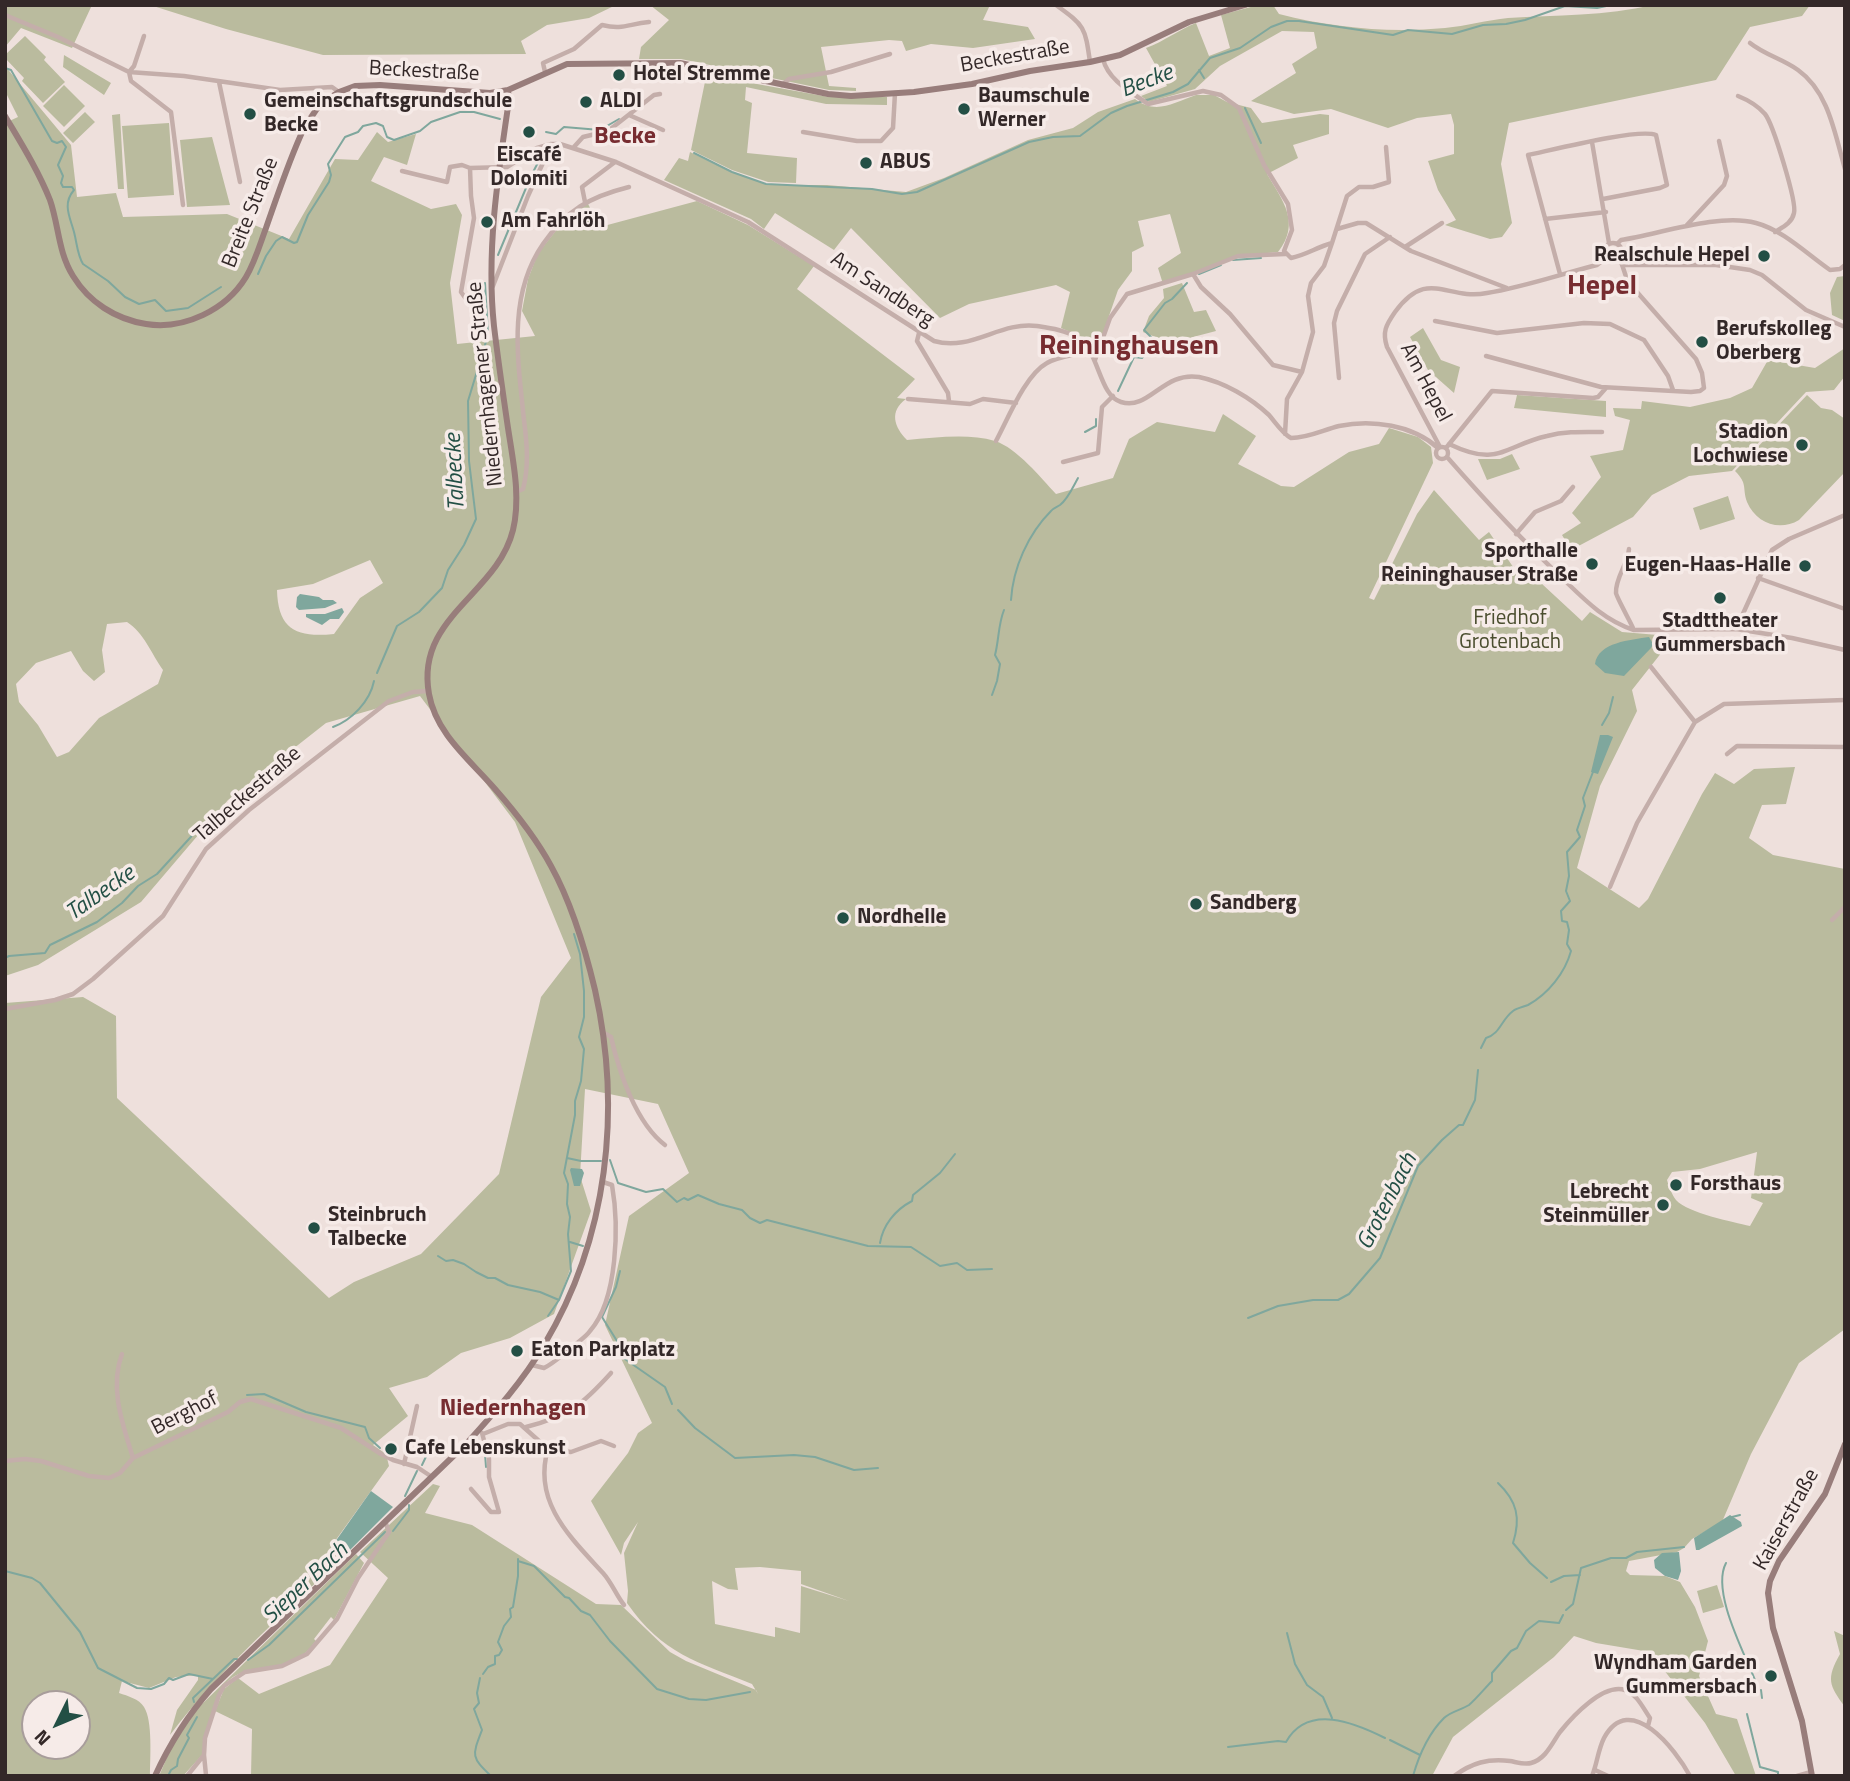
<!DOCTYPE html>
<html>
<head>
<meta charset="utf-8">
<style>
  body { margin:0 }
  #map { position:relative; width:1850px; height:1781px; overflow:hidden; background:#eee0dc; font-family:"Titillium Web",sans-serif }
  canvas { display:block }
  .frame { position:absolute; inset:0; border:7px solid #332828; pointer-events:none }
  .north { position:absolute; left:21px; top:1690px; width:70px; height:70px; box-sizing:border-box; background:#f6ebe8; border:2px solid #a89d9b; border-radius:50%; rotate:227deg; font-size:19px; font-weight:700; line-height:28px; text-align:center; color:#332828 }
  .north::after { content:''; display:block; margin:auto; width:24px; height:32px; background:#234f45; clip-path:polygon(50% 0,100% 100%,50% 72%,0 100%) }
</style>
</head>
<body>
<div id="map">
<canvas width="1850" height="1781"></canvas>
<div class="frame"></div>
<div class="north">N</div>
</div>
<script>
const g = document.querySelector('canvas').getContext('2d');
g.lineJoin = 'round';
function fillPath(path, color) { g.fillStyle = color; g.fill(path, 'evenodd'); }
function strokePath(path, color, width, dash) { g.strokeStyle = color; g.lineWidth = width; g.lineCap = dash ? 'butt' : 'round'; g.setLineDash(dash || []); g.stroke(path); }
function write(font, color, halo, rows, align = 'center') {
  g.font = font + ' "Titillium Web",sans-serif'; g.lineWidth = 7; g.setLineDash([]); g.textBaseline = 'middle'; g.strokeStyle = halo; g.fillStyle = color; for (const [text, x, y, turn = 0] of rows) {
    g.save(); g.translate(x, y); g.rotate((+turn || 0) * Math.PI / 180); g.textAlign = isNaN(turn) ? turn : align; if (halo) g.strokeText(text, 0, 0); g.fillText(text, 0, 0); g.restore();
  }
}
const green = new Path2D(`
  M5 5H92L72 48 21 28 5 47Z
  M150 5H616L589 18 547 25 521 41 526 54 323 55 226 29Z
  M650 5H990L983 20 1028 27 1035 39 973 48 931 44 906 51 902 41 889 40 821 47 829 86 856 88V91L829 90 681 59H639L641 47 669 20Z
  M1258 5H1273L1279 14C1333 28 1389 33 1445 28 1466 26 1487 20 1508 18 1556 15 1606 16 1653 5H1810L1802 16 1750 27 1716 80 1509 123 1501 164 1512 223 1502 237 1490 239 1445 225 1456 220 1438 190 1428 161 1454 154V125L1451 114 1417 118 1388 128 1331 109 1294 114 1251 101 1296 73 1292 64 1317 48 1314 32 1282 31 1220 66 1195 89 1149 102 1141 96 1167 86 1146 48C1165 41 1178 30 1196 23L1209 56 1230 48 1221 15Z
  M25 36 46 57 44 60 65 82 43 103 22 81 24 78 5 58V55Z
  M64 55 111 83 104 95 63 67Z
  M5 66 71 145 77 197 116 193 123 217 227 214 289 239 335 159 358 160 377 132 388 142 416 134 407 165 384 157 371 181 431 209 456 204 462 215 450 283 457 344 535 336 522 311 528 279 538 253 566 218 587 202 600 227 697 201 748 225 814 266 797 289 915 379 897 398 906 399C889 411 894 427 907 440 935 438 967 433 995 441 1017 448 1041 478 1056 494L1113 478 1129 439 1157 422 1215 432 1223 414 1256 436 1238 464 1281 486 1294 487 1349 452 1379 444 1389 428 1418 437 1431 447 1433 463 1369 598 1374 600 1417 514 1434 490 1479 540 1489 532 1518 574 1528 571 1582 621 1590 612 1622 632 1670 636 1662 652 1632 690 1637 711 1600 786 1577 868 1639 908 1648 899 1702 794 1715 773 1734 784 1754 769 1795 767 1786 804 1762 805 1749 838 1773 855 1845 869V1329L1799 1363 1751 1454 1722 1522 1692 1539 1684 1548 1677 1552 1629 1561 1626 1571 1630 1575 1665 1576 1680 1582 1695 1607 1708 1641 1699 1676 1716 1714 1737 1719 1756 1776H1736L1705 1723 1650 1652 1596 1643 1574 1636 1554 1657 1453 1737 1432 1776H251L252 1729 215 1711 224 1689 238 1678 259 1694 330 1665 388 1578 360 1552 433 1484 440 1486 425 1513 472 1525 596 1604 621 1605 670 1652 686 1661 756 1690 758 1694 752 1684C698 1662 662 1654 627 1603L628 1591 624 1553 638 1522 624 1543 621 1555 591 1501 628 1453 638 1433 652 1423 605 1325 629 1216 689 1173 658 1104 585 1089 580 1176 591 1211 554 1314 510 1338 461 1353 427 1377 389 1388 408 1416 373 1445 386 1454 389 1466 335 1541 347 1553C286 1612 221 1668 170 1735L177 1710 198 1680V1675L176 1677 149 1688 122 1681 119 1693C128 1696 139 1699 144 1707 153 1721 150 1759 150 1776H5V1003L83 997 116 1016 117 1098 329 1298 354 1282 421 1254 499 1174 541 997 571 958 515 822 420 696 326 723 228 800 141 902 38 965 5 976V123L18 117 5 91ZM370 560 383 583 360 598 334 634C296 638 278 629 277 590L313 584ZM127 622C144 633 151 653 163 670L158 684 99 718 69 752 57 757 38 725 19 702 16 684 36 663 71 651 83 671 94 681 105 672 102 650 107 624ZM1757 1152 1751 1198 1763 1203 1750 1226C1733 1222 1688 1213 1676 1200 1672 1195 1669 1187 1667 1180L1672 1172 1700 1169ZM760 1567 801 1571V1584L849 1601 801 1586 800 1633 775 1627V1637L715 1624 712 1581 728 1589 738 1590 735 1568ZM35 1704H77V1746H35Z
  M707 72 746 82 829 97H887V105L826 104 746 87 745 100 752 103 747 153 797 158 796 183 768 182 732 170 691 150Z
  M64 85 85 106 64 127 43 106Z
  M1196 95H1214L1227 102 1251 108 1262 123 1320 114 1329 115V134L1293 145 1298 158 1267 174C1283 201 1301 223 1278 252L1238 256 1163 284 1158 268 1181 253 1170 214 1138 221 1144 246 1132 252V271L1118 290 1101 339 1095 350 1084 338 1061 328 1070 292 1056 285 969 304 940 318 851 228 834 250 775 213 764 229 751 219 664 180 679 158 688 161 690 152 731 172 768 185H827L906 192 944 178 1028 140 1073 128 1098 112 1135 99C1156 115 1173 103 1196 95Z
  M85 112 95 122 73 143 63 133Z
  M120 114 124 189H118L112 115Z
  M169 123 174 195 128 198 122 126Z
  M212 137 230 205 187 207 180 140Z
  M1845 276V321L1832 315 1830 293 1837 277Z
  M1182 283 1194 312 1206 310 1216 331 1170 343 1143 332 1149 316 1164 298 1163 289Z
  M1423 328 1441 360 1460 367 1454 393 1428 370 1410 337Z
  M1845 348V376L1834 390 1806 392 1732 471 1689 476 1652 495 1633 517 1571 550 1562 535 1581 523 1572 513 1601 477 1590 456 1623 450 1630 420 1615 416 1613 408 1641 409 1642 401 1690 407 1730 398 1752 388 1768 360 1815 368Z
  M1517 395 1606 401V417L1514 408Z
  M1807 395 1821 408 1832 410 1845 419V472L1799 520C1779 532 1756 523 1747 502 1742 487 1748 484 1735 471Z
  M1512 454 1520 469 1487 480 1478 459H1500Z
  M1728 496 1735 519 1700 530 1693 508Z
  M356 1554 364 1563 334 1620 331 1617 314 1639 316 1641C311 1647 304 1656 297 1659 256 1678 229 1656 212 1712 207 1727 203 1738 203 1754L183 1776H159L175 1739 199 1707Z
  M1717 1585 1724 1607 1703 1613 1697 1591Z
  M1834 1631 1845 1636V1707C1829 1685 1826 1679 1840 1654Z`);
const water = new Path2D(`
  M300 594 319 597 323 600H333L337 603 325 608 299 610 296 607 297 597Z
  M342 608 344 612 339 619H330L322 625 306 617V614H325Z
  M1649 637 1653 644 1651 648 1624 676 1605 673 1595 664C1598 642 1631 640 1649 637Z
  M1600 735H1608L1613 737 1598 774 1591 772Z
  M571 1168 582 1169 584 1173 580 1186H574L570 1170Z
  M371 1491 393 1507 348 1552 335 1542Z
  M1730 1515 1741 1522 1742 1526 1699 1550H1696L1694 1538Z
  M1679 1552 1681 1571 1678 1580 1665 1576 1655 1568 1654 1560 1662 1553Z`);
const stream = new Path2D(`
  M5 68 11 70 52 141 57 143 62 141 66 147 58 165 63 176 61 183 63 187H72L74 190C62 204 70 217 74 232 77 243 77 254 83 264L108 281 125 297 139 304 155 300 166 311 188 308 221 287
  M1199 70 1204 78
  M1245 108 1261 143
  M546 132 556 134 564 127 600 130 619 119
  M694 153 732 172 766 184 872 189 902 194 917 192 1029 142 1053 137 1080 136 1111 113 1127 106 1173 92 1188 84 1210 58 1240 48 1271 27 1287 21H1299L1393 35 1408 30 1452 34 1483 25 1506 24 1525 20 1565 6 1597 8 1611 5
  M498 255 531 176 544 151
  M1233 260 1261 258
  M258 274 266 256 276 241 282 237 294 243 297 242 308 215 329 182 331 175 328 164 345 137 358 132 363 126 376 123 383 126 387 137 394 140 420 131 431 122 460 112H474L500 119
  M1199 274 1221 265
  M1118 391 1134 357 1142 358 1148 351 1147 346 1152 338 1144 330 1165 303 1172 299 1187 283
  M1085 432 1096 426V419
  M1011 600C1013 568 1028 534 1051 511 1053 508 1057 507 1060 505 1068 499 1073 487 1078 478
  M377 673 397 626 419 612 442 588 448 570 464 545 476 519 469 461 468 401 488 335 485 283
  M992 695 997 681 1000 664 995 655C999 640 998 625 1004 610
  M1602 725 1609 713 1613 697
  M333 727C352 720 370 701 374 681
  M5 958 9 956 45 953 50 945 97 922 122 903 138 886 157 874 199 828
  M1481 1048 1486 1038C1500 1034 1501 1020 1513 1011 1517 1008 1523 1007 1528 1005 1548 994 1565 973 1571 951L1567 944 1569 930 1567 922 1562 921 1561 911 1570 901 1566 891 1569 876 1567 852 1580 837 1577 830 1585 806 1583 798 1593 772
  M567 1158 581 1161H601
  M610 1160 618 1183 646 1192 663 1189 677 1202 684 1198 688 1200 698 1195 719 1204 742 1210 750 1218 760 1223 767 1220 868 1246 911 1247 940 1266 957 1263 967 1270 992 1269
  M570 1242 583 1246
  M880 1243C883 1225 895 1210 912 1201L913 1195 940 1173 955 1154
  M438 1256 446 1261 453 1260 464 1264 476 1272 488 1278H495L508 1285 540 1292 559 1300
  M620 1271 616 1287 602 1317 622 1349V1357L665 1387 672 1404
  M548 1316 559 1300 571 1271 568 1234 570 1217 567 1204 568 1184 564 1173 575 1115V1101L581 1081 584 1049 579 1037 584 1017V991L580 954 574 934
  M1248 1318 1278 1306 1313 1300H1338L1349 1294 1380 1258 1418 1166 1442 1140 1459 1125H1463L1475 1100 1478 1070
  M247 1395 264 1394 306 1412 365 1427 369 1438 380 1448
  M678 1410 695 1428 735 1458 794 1455 815 1457 854 1470 878 1468
  M485 1454 486 1467
  M422 1465 433 1442
  M1498 1483C1517 1501 1521 1518 1513 1543L1530 1563 1547 1578
  M405 1496 417 1471
  M1732 1517 1740 1515
  M393 1531 409 1510V1505
  M518 1561 534 1566 565 1597 569 1598 581 1611 590 1615 610 1641 657 1689 689 1699 706 1700 750 1692
  M1726 1563C1711 1591 1744 1652 1755 1680
  M5 1571 32 1578 40 1583 80 1632 98 1668 137 1688 151 1689 164 1684 169 1678 173 1680 189 1674 213 1679
  M1551 1582 1564 1576 1580 1575
  M1566 1610 1573 1604 1581 1568 1611 1558H1626L1637 1552 1684 1547
  M1287 1633 1295 1664 1307 1685 1323 1697 1332 1718
  M248 1660 269 1645 385 1532
  M483 1674 488 1667 495 1664V1656L499 1655 502 1650 498 1642 504 1626 511 1617 510 1609 513 1607 518 1576V1559
  M480 1678 477 1693 479 1703 474 1709 482 1730C472 1756 471 1757 491 1776
  M1761 1690 1762 1698
  M194 1702 193 1698 234 1659H237
  M1747 1714 1760 1767 1778 1772V1775
  M1390 1740 1420 1755
  M1228 1747 1278 1741 1286 1742C1308 1703 1355 1723 1385 1738
  M168 1776 171 1770 177 1766 178 1759 189 1738 187 1735 197 1717
  M1413 1776C1419 1755 1429 1733 1444 1718 1450 1712 1461 1710 1469 1705 1477 1698 1485 1688 1492 1681V1673L1511 1651 1517 1648 1526 1631 1539 1621 1559 1623 1563 1615`);
const street = new Path2D(`
  M1056 5C1085 26 1085 27 1090 62
  M5 15 58 37 129 72 184 76 280 90 332 87 339 92
  M144 36 134 66 129 72 131 81 171 112 183 205
  M1750 43C1765 55 1783 59 1798 70 1829 92 1835 135 1845 169
  M1103 59C1108 80 1131 92 1148 104L1203 91 1221 95 1239 108 1264 165 1288 204 1292 230 1284 251 1291 258C1306 255 1317 247 1332 243L1324 266 1311 283 1308 296 1313 332 1302 372 1287 399 1285 434
  M545 72 543 63 574 49 602 25C623 30 628 24 649 22
  M219 82 240 182
  M782 85 789 79 831 72 890 54
  M1738 96C1748 100 1758 106 1765 114 1773 124 1797 202 1794 213 1792 223 1783 227 1775 232
  M629 115 663 130
  M803 132 857 141H881L893 128 895 93
  M1592 142 1609 243
  M573 148 583 137 608 131 654 95 660 94
  M402 171 447 182 450 167 462 165 470 168 507 167 537 148 551 144H560L616 162 748 222 934 341C971 352 1000 321 1037 326 1050 328 1065 330 1078 338 1099 350 1099 396 1121 402 1149 411 1163 371 1199 377 1224 382 1251 398 1269 415 1276 423 1282 433 1291 438 1308 438 1323 430 1339 426 1372 419 1413 425 1438 448
  M585 202 582 187 615 162
  M1545 219 1606 212
  M1686 226 1724 185 1727 176 1719 141
  M1337 229 1358 223H1366L1411 251 1507 288
  M1604 252a9 9 0 1 1 18 0a9 9 0 1 1-18 0Z
  M1332 243 1347 196 1359 187H1373L1389 182 1386 147
  M1617 244 1621 240C1660 234 1718 213 1756 223 1783 230 1808 255 1830 270L1840 269 1845 265
  M1405 247 1442 223
  M1623 265H1716L1750 270 1762 275 1806 310 1845 327
  M1193 274 1201 287 1230 314 1273 365 1302 372
  M1560 274 1528 155C1552 150 1638 128 1656 135L1667 185 1660 188 1603 199
  M493 286 528 196 551 145
  M466 299 461 292 474 218 471 196 470 168
  M1435 321 1497 333 1584 323 1610 324 1644 340 1668 376 1673 390
  M919 333 917 341 948 393 949 401
  M1486 356 1601 387 1691 392 1700 391 1704 388 1702 373 1696 359 1629 283C1624 275 1624 266 1619 259
  M1095 360 1110 318 1127 294 1193 274 1238 256 1285 254
  M1339 378 1334 323 1337 311 1365 254 1390 237
  M908 399 970 404 983 399 1016 403
  M996 441C1008 419 1025 375 1047 363 1059 356 1076 355 1089 351
  M1449 444C1499 468 1503 446 1547 436 1566 431 1584 432 1602 432
  M1436 453a6 6 0 1 1 12 0a6 6 0 1 1-12 0Z
  M1440 447 1387 347C1382 332 1386 325 1395 312 1428 267 1446 301 1487 293 1524 287 1561 274 1597 265L1606 258
  M1446 448 1492 391 1593 398 1598 397 1606 388
  M1447 457C1483 498 1520 538 1560 576 1583 598 1603 620 1634 630L1736 629 1792 638 1845 650
  M1063 462 1098 453 1102 407 1113 396
  M516 492 523 489C529 467 527 443 524 420 518 361 507 296 543 244 567 210 589 197 629 187
  M1516 534 1535 512 1561 501 1573 487
  M1629 549C1628 564 1615 578 1616 593 1616 596 1631 623 1633 628
  M1758 578 1845 609
  M1736 629 1772 550 1789 539 1845 515
  M1651 667 1695 722
  M1727 754 1737 746 1845 747
  M1610 887 1637 823 1695 722 1724 704 1845 700
  M1832 920 1845 907
  M5 1009 55 1000 73 994 93 979 163 916 206 849 249 810 389 701 413 692 428 691
  M604 1033 611 1037C619 1072 636 1123 665 1145
  M122 1354C109 1388 123 1425 133 1458
  M532 1365 544 1368C554 1363 561 1356 570 1349 576 1343 585 1338 590 1331 618 1299 619 1225 612 1185L603 1182
  M526 1427C569 1416 582 1405 611 1373
  M483 1434 508 1424H520L548 1449C532 1502 571 1538 603 1573 612 1583 616 1595 624 1605
  M548 1449 571 1452 601 1441 614 1446
  M5 1461 25 1459 41 1461 89 1476 109 1478 120 1473 133 1458 228 1412 240 1402 251 1399 341 1428 381 1454 393 1460 417 1467 432 1477
  M404 1464 417 1406
  M471 1489 491 1512H499L489 1477V1459L482 1433
  M204 1755 206 1775
  M1595 1770 1608 1776
  M187 1776 204 1755 205 1738 219 1695 224 1686 245 1672 282 1666 307 1654 337 1619 358 1578 389 1532 385 1521
  M1454 1776C1472 1763 1488 1758 1510 1761 1516 1762 1525 1765 1531 1763 1546 1759 1552 1743 1560 1732 1572 1717 1603 1683 1625 1690 1637 1694 1643 1708 1650 1718L1648 1726
  M1592 1776C1597 1764 1598 1750 1604 1738 1630 1690 1676 1750 1690 1776
  M1797 1776 1811 1772`);
const secondary = new Path2D(`
  M5 116C21 143 38 170 50 200 59 226 58 252 73 276 89 302 115 319 146 324 184 330 226 310 246 277 255 262 260 244 266 228 278 194 289 160 304 128L316 110 326 100 339 92 355 86 380 85 490 93 508 90 567 64 680 63 828 94 851 96 914 92 972 84 1030 71 1090 62 1120 55 1189 22 1245 5
  M155 1776C170 1743 187 1716 211 1689L467 1443C495 1412 523 1381 544 1345 608 1238 622 1110 595 990 585 948 572 904 551 866 536 838 516 813 495 789 470 760 436 734 429 694 415 617 497 595 513 530 521 497 513 461 508 428 503 394 498 360 494 326 486 251 498 174 509 100L508 90
  M1812 1776 1802 1721 1773 1628 1768 1593 1770 1581 1779 1561 1825 1494 1845 1444`);
const markers = [
  [619,75,7,"#234f45"],
  [586,102,7,"#234f45"],
  [964,109,7,"#234f45"],
  [250,114,7,"#234f45"],
  [529,132,7,"#234f45"],
  [866,163,7,"#234f45"],
  [487,222,7,"#234f45"],
  [1764,256,7,"#234f45"],
  [1702,342,7,"#234f45"],
  [1802,445,7,"#234f45"],
  [1592,564,7,"#234f45"],
  [1805,566,7,"#234f45"],
  [1720,598,7,"#234f45"],
  [1196,904,7,"#234f45"],
  [843,918,7,"#234f45"],
  [1676,1185,7,"#234f45"],
  [1663,1205,7,"#234f45"],
  [314,1228,7,"#234f45"],
  [517,1351,7,"#234f45"],
  [391,1449,7,"#234f45"],
  [1771,1676,7,"#234f45"]
];
const streetNames = [
  ["Beckestraße",1015,57,-10],
  ["Beckestraße",424,72,3],
  ["Breite Straße",251,213,-68],
  ["Am Sandberg",882,290,33],
  ["Am Hepel",1425,383,62],
  ["Niedernhagener Straße",486,384,-96],
  ["Talbeckestraße",248,795,-41],
  ["Berghof",185,1414,-27],
  ["Kaiserstraße",1787,1520,-61]
];
const poiNames = [
  ["Hotel Stremme",633,75],
  ["Baumschule",978,97],
  ["Werner",978,121],
  ["Gemeinschaftsgrundschule",264,102],
  ["Becke",264,126],
  ["ALDI",600,102],
  ["Eiscafé",529,156,"center"],
  ["Dolomiti",529,180,"center"],
  ["ABUS",880,163],
  ["Am Fahrlöh",501,222],
  ["Realschule Hepel",1750,256,"right"],
  ["Berufskolleg",1716,330],
  ["Oberberg",1716,354],
  ["Stadion",1788,433,"right"],
  ["Lochwiese",1788,457,"right"],
  ["Sporthalle",1578,552,"right"],
  ["Reininghauser Straße",1578,576,"right"],
  ["Eugen-Haas-Halle",1791,566,"right"],
  ["Stadttheater",1720,622,"center"],
  ["Gummersbach",1720,646,"center"],
  ["Sandberg",1210,904],
  ["Nordhelle",857,918],
  ["Forsthaus",1690,1185],
  ["Lebrecht",1649,1193,"right"],
  ["Steinmüller",1649,1217,"right"],
  ["Steinbruch",328,1216],
  ["Talbecke",328,1240],
  ["Eaton Parkplatz",531,1351],
  ["Cafe Lebenskunst",405,1449],
  ["Wyndham Garden",1757,1664,"right"],
  ["Gummersbach",1757,1688,"right"]
];
const parkNames = [
  ["Friedhof",1510,619],
  ["Grotenbach",1510,643]
];
const waterNames = [
  ["Becke",1147,82,-21],
  ["Talbecke",456,472,-93],
  ["Talbecke",101,894,-35],
  ["Grotenbach",1388,1202,-63],
  ["Sieper Bach",306,1584,-43]
];
const quarterNames = [
  ["Becke",625,137],
  ["Niedernhagen",513,1409]
];
const districtNames = [
  ["Hepel",1602,287],
  ["Reininghausen",1129,347]
];
fillPath(green, '#babb9e');
fillPath(water, '#7fa79d');
strokePath(stream, '#7fa79d', 2);
strokePath(street, '#c4aeaa', 4.5);
strokePath(secondary, '#987d7b', 6);
for (const [x, y, r, color] of markers) { const dot = new Path2D(); dot.arc(x, y, r, 0, 2 * Math.PI); g.fillStyle = color; g.fill(dot); strokePath(dot, '#f6ebe8', 2.5); }
write('21px', '#332828', '#f6ebe8', streetNames);
write('bold 21px', '#332828', '#f6ebe8', poiNames, 'left');
write('21px', '#4b4e2f', '#f6ebe8', parkNames);
write('italic 23px', '#234f45', '#f6ebe8', waterNames);
write('bold 24px', '#772c30', '#f6ebe8', quarterNames);
write('bold 28px', '#772c30', '#f6ebe8', districtNames);
</script>
</body>
</html>
